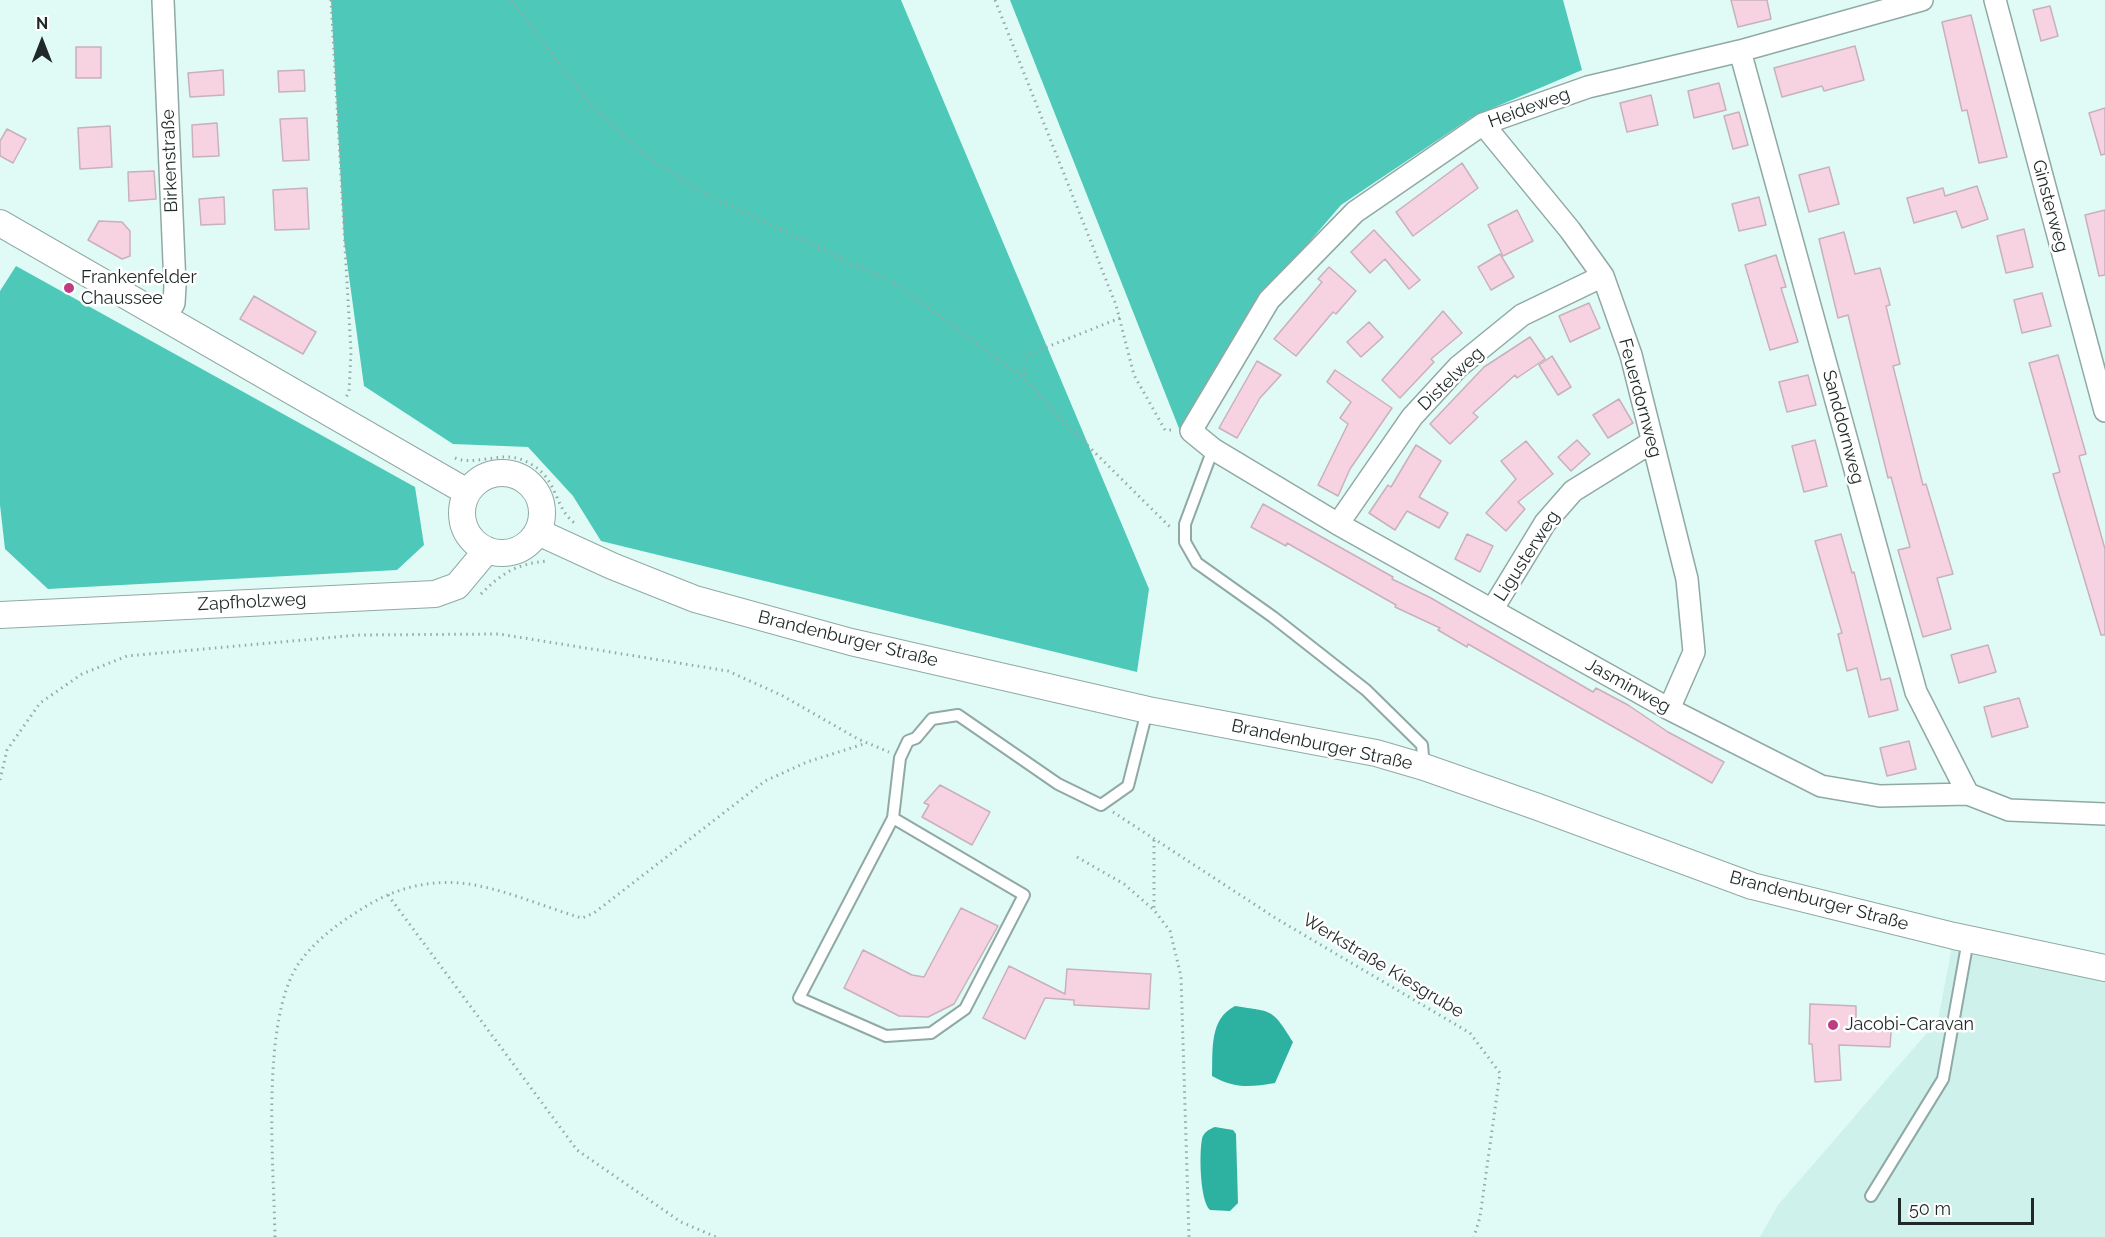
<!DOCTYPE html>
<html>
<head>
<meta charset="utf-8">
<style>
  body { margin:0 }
  #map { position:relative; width:2105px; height:1237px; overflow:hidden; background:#e0fbf6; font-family:Raleway,sans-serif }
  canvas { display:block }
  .north { position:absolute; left:12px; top:12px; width:60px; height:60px; -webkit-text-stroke:4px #fff; paint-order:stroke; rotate:0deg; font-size:16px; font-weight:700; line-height:24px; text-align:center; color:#1f2927 }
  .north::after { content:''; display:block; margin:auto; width:21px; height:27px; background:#1f2927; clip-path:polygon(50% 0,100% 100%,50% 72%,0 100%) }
  .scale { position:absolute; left:1898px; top:1198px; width:136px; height:27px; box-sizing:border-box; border:3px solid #1f2927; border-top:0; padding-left:8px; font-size:18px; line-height:21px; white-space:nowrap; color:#1f2927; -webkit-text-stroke:4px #fff; paint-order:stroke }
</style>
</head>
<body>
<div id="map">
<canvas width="2105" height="1237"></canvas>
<div class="north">N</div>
<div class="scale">50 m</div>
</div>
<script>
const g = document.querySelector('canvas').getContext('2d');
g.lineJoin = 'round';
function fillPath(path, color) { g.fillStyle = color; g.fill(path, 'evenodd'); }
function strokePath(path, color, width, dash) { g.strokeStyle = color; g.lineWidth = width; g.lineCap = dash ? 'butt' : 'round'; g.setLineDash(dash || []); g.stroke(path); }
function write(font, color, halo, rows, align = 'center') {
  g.font = font + ' Raleway,sans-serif'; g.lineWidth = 5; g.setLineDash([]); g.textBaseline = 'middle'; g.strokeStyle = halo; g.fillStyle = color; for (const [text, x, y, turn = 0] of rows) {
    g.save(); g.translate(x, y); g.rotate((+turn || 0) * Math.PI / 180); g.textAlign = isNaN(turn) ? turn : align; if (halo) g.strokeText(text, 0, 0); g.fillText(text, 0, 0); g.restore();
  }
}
const built = new Path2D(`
  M1954 936 2105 972V1237H1760L1778 1205 1938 1020Z`);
const forest = new Path2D(`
  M331 0H901L1149 589 1137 672 601 541 573 496 528 447 453 444 364 386 344 240Z
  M1010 0H1563L1582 70 1472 117 1341 205 1256 304 1182 436Z
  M16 266 415 487 424 545 397 570 48 589 5 549 0 505V291Z`);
const water = new Path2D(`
  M1235 1006C1273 1012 1272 1008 1293 1042L1275 1083C1250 1087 1235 1089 1212 1076 1213 1050 1209 1019 1235 1006Z
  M1215 1127 1233 1130 1236 1134 1238 1203 1230 1211 1210 1210C1200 1201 1199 1154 1202 1139 1203 1133 1209 1129 1215 1127Z`);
const building = new Path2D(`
  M1731 0H1767L1771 19 1738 27Z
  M2050 6 2058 36 2041 41 2033 10Z
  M1971 15 2007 157 1979 163 1967 110 1962 111 1942 22Z
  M1855 46 1864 80 1824 91 1822 86 1782 97 1774 68Z
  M76 47H101V78H76Z
  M223 70 224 95 190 97 188 73Z
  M304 70 305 91 279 92 278 71Z
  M1719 83 1726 110 1694 118 1688 91Z
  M1651 95 1658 125 1627 132 1620 103Z
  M2105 108V154L2101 155 2089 113Z
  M1739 112 1748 145 1733 149 1724 116Z
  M307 118 309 160 283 161 280 119Z
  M217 123 219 156 193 157 192 125Z
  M110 126 112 167 80 169 78 128Z
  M7 129 26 139 13 163 0 156V141Z
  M1462 163 1478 188 1413 236 1396 212Z
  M1829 167 1839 204 1809 212 1799 175Z
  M154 171 156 199 129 201 128 172Z
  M1977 186 1988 219 1962 228 1956 211 1914 223 1907 198 1943 188 1945 196Z
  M307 188 309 229 275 230 273 190Z
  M224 197 225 224 201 225 199 199Z
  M1759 197 1766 225 1739 231 1732 204Z
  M1517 210 1533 241 1503 256 1488 225Z
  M2105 210V275L2099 276 2085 215Z
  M99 221 122 222 130 231V256L122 259 88 240Z
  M2024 229 2033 267 2006 273 1997 236Z
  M1374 230 1420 280 1409 289 1385 259 1370 273 1351 252Z
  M1844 232 1855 274 1880 268 1890 305 1886 306 1900 364 1893 366 1923 485 1926 484 1953 574 1937 578 1951 629 1923 637 1898 550 1910 547 1891 477 1888 478 1848 315 1838 318 1819 239Z
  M1500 254 1514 277 1491 290 1478 267Z
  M1776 255 1786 287 1781 288 1798 342 1770 350 1745 265Z
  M1329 267 1356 291 1336 314 1333 312 1296 356 1274 339 1322 282 1318 279Z
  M2042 293 2051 326 2022 333 2014 300Z
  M254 296 316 332 303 354 240 319Z
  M1589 303 1600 328 1570 342 1559 316Z
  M1443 311 1462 333 1431 359 1434 362 1400 398 1382 380Z
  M1369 322 1383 337 1361 357 1347 342Z
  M1530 337 1545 359 1517 378 1515 375 1473 413 1478 417 1450 444 1430 424 1484 367Z
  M2058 355 2086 454 2079 456 2105 549V635H2101L2053 474 2060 472 2029 363Z
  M1552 356 1571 387 1558 395 1539 365Z
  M1257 361 1281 375 1260 398 1237 438 1219 428Z
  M1335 370 1392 408 1350 469 1338 496 1318 485 1348 424 1340 418 1351 402 1327 382Z
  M1808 375 1816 405 1787 412 1779 382Z
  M1619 399 1633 423 1608 438 1593 415Z
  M1577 440 1590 454 1571 471 1558 457Z
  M1815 440 1827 486 1804 492 1792 446Z
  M1526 441 1553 474 1518 502 1525 509 1506 531 1486 513 1516 479 1501 461Z
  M1416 445 1441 461 1419 497 1448 513 1439 528 1407 511 1395 530 1369 513 1388 485 1391 487Z
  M1263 504 1393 577 1392 579 1431 598 1593 692 1596 688 1628 705 1668 732 1724 762 1712 783 1468 644 1467 647 1438 630 1440 628 1395 607 1396 605 1287 543 1286 546 1251 527Z
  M1467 534 1493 546 1480 572 1455 559Z
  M1841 534 1852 573 1854 572 1881 680 1890 678 1898 710 1869 717 1857 668 1847 671 1838 634 1842 633 1815 541Z
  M1988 645 1996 672 1959 683 1951 655Z
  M2019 698 2028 727 1992 737 1984 707Z
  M1909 741 1916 769 1887 776 1880 748Z
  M940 785 990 812 972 845 922 817 929 805 924 803Z
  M961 908 998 926 954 1004 928 1017 899 1016 844 988 863 950 912 975 924 977Z
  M1009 966 1065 994 1067 969 1151 974 1149 1009 1074 1005V1000L1045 998 1025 1039 983 1018Z
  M1810 1004 1856 1006V1029L1891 1032 1890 1047 1839 1045 1841 1080 1815 1082 1812 1044H1809Z`);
const path = new Path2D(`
  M331 0 351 352 349 392 346 397
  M511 0 591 105 643 153 699 191 896 284 1024 378
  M995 0 1116 305 1134 375 1165 430H1171
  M1120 318 1027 355 1024 363V378L1053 411 1171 528
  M455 458C475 466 499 452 520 459 561 474 551 507 576 524
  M481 594C502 573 516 564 547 561
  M0 780 7 750 40 703 82 674 127 656 358 635 499 634 728 671 783 696 858 739 889 752
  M1113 812 1277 919 1470 1033 1500 1073 1480 1217 1474 1237
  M1154 840V910
  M1077 857 1124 884 1154 910 1170 931 1181 976 1189 1237
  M388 895 577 1150 681 1222 716 1237
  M275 1237C274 1167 260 1020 299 963 314 942 336 925 357 912 388 891 422 880 460 883 501 887 543 907 582 918L594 913 765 781 807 762 867 743`);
const service = new Path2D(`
  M1213 449 1185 524V542L1197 563 1273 617 1366 690 1422 745 1424 766
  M893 818 1024 895 965 1009 931 1033 886 1036 799 998 893 818 900 758 908 741 916 738 932 719 958 715 1058 784 1101 805 1128 786 1147 711
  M1871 1196 1943 1079 1968 940`);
const minor = new Path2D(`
  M163 0 175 286 174 303 165 319
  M1922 0 1740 51 1588 87 1483 124 1355 212 1269 300 1191 431 1213 449 1338 524 1669 709 1821 786 1880 796 1968 794 2009 810 2105 814
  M1995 0 2105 411
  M1740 51 1916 692 1968 794
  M1483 124 1570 230 1603 276 1631 355 1687 579 1694 652 1669 709
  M1338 524 1412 417 1458 367 1522 315 1603 276
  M1492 610 1545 523 1573 491 1652 442`);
const tertiary = new Path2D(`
  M0 223 467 492
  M462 513a40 40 0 1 1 80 0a40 40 0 1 1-80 0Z
  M538 532 612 566 695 599 851 642 1148 710 1376 753 1424 767 1538 807 1752 886 1954 936 2105 968
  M0 615 435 594 457 586 487 550`);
const markers = [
  [69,288,6,"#bf3b82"],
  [1833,1025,6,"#bf3b82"]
];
const streetNames = [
  ["Heideweg",1529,108,-20],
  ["Birkenstraße",170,161,-92],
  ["Ginsterweg",2050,206,75],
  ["Distelweg",1451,379,-44],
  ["Feuerdornweg",1640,398,75],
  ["Sanddornweg",1843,427,75],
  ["Ligusterweg",1527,556,-57],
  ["Zapfholzweg",252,602,-3],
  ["Brandenburger Straße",848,639,14],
  ["Jasminweg",1628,686,29],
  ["Brandenburger Straße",1322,745,12],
  ["Brandenburger Straße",1819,901,15],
  ["Werkstraße Kiesgrube",1383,966,31]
];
const poiNames = [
  ["Frankenfelder",81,278],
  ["Chaussee",81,299],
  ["Jacobi-Caravan",1845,1025]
];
fillPath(built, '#cef2eb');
fillPath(forest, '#4ec9b9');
fillPath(water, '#2db1a1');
fillPath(building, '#f7d3e2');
strokePath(building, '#c8b1ba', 1.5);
strokePath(service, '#90a9a4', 14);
strokePath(minor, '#90a9a4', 24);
strokePath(tertiary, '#90a9a4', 28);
strokePath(path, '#95a9a5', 3, [1.5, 4.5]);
strokePath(service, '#fff', 10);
strokePath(minor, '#fff', 21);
strokePath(tertiary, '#fff', 26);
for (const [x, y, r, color] of markers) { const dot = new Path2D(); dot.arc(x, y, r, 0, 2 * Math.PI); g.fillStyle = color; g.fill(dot); strokePath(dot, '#fff', 2); }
write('18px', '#1f2927', '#fff', streetNames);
write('18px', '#1f2927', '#fff', poiNames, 'left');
</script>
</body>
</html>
